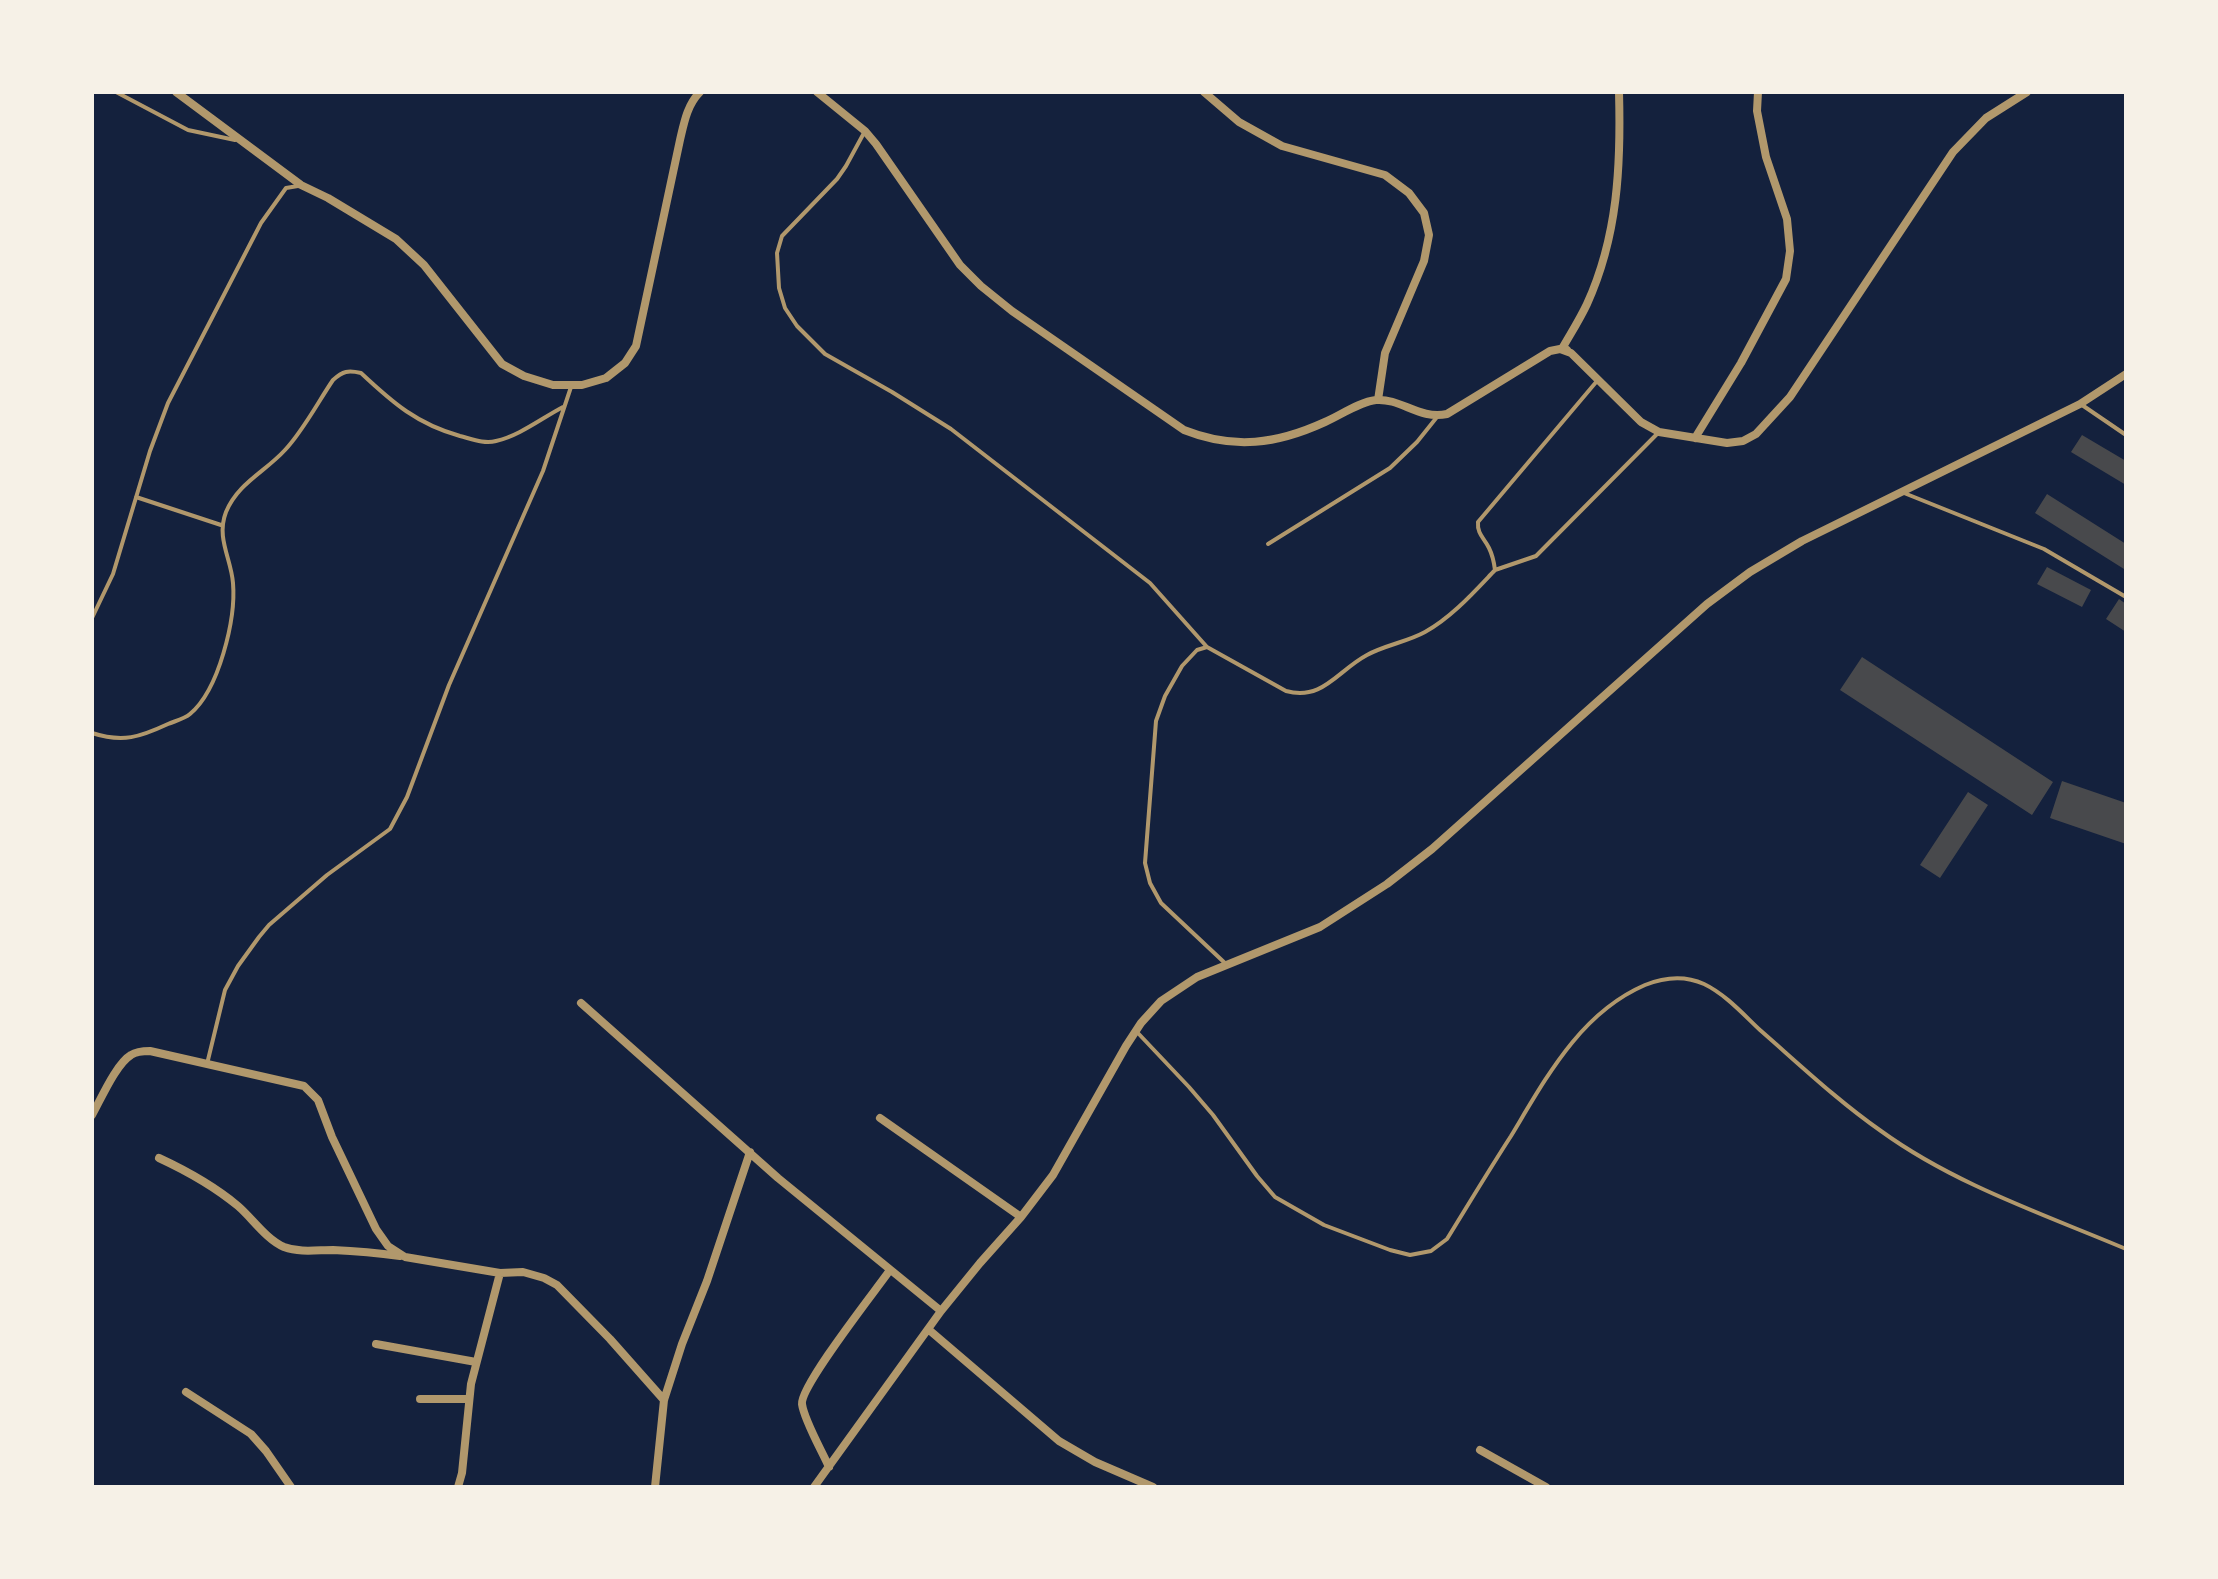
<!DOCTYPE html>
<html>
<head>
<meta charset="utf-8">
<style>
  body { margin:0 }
  #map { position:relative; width:2218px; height:1579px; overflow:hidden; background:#14213d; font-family:"Exo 2",sans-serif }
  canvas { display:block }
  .frame { position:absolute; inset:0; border:94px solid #f6f1e7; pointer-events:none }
</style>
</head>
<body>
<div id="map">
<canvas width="2218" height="1579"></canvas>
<div class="frame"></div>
</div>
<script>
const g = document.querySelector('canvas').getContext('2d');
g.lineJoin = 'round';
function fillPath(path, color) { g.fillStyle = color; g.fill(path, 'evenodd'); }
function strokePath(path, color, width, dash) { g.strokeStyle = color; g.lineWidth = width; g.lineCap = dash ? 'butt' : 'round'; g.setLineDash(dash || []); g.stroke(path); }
const building = new Path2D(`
  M2082 435 2126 461V485L2071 452Z
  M2047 494 2126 544V565L2124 569 2035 513Z
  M2047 567 2091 590 2082 607 2037 584Z
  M2119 599 2126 604V632L2106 619Z
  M1862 657 2053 782 2032 815 1840 690Z
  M2062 781 2126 803V844L2050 818Z
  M1968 792 1988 805 1940 878 1920 865Z`);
const service = new Path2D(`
  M116 92 188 130 235 140
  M865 131 846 166 837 179 782 236 777 253 779 288 785 308 797 326 825 354 892 392 951 429 1150 583 1207 647
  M2082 405 2126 435
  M1904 493 2044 549 2126 597
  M136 497 221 525
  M1268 544 1390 468 1417 442 1437 417
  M1495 570 1536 556 1659 432
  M92 618 113 574 150 451 168 403 261 223 286 188 298 186
  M92 733C123 743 140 737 168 724 175 721 184 719 190 714 219 690 236 619 233 583 231 558 216 538 226 512 238 483 265 472 285 450 303 431 318 402 333 380 343 371 348 370 361 373 393 403 417 424 460 436 472 439 484 444 496 441 519 436 542 418 563 407
  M1227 965 1161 903 1150 883 1145 863 1156 721 1165 696 1182 666 1197 650 1207 647 1286 691C1323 701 1337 671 1367 655 1385 645 1407 642 1425 632 1452 617 1474 592 1495 570 1494 562 1493 556 1489 548 1484 538 1477 534 1478 522L1597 381
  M1136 1031 1189 1087 1213 1115 1257 1176 1275 1197 1324 1225 1390 1250 1410 1255 1431 1251 1447 1239C1468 1205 1489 1170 1511 1136 1546 1078 1580 1013 1645 985 1665 977 1684 975 1704 984 1725 994 1743 1014 1760 1030 1799 1064 1838 1101 1881 1131 1954 1184 2043 1214 2126 1249
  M207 1064 225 990 238 966 259 937 269 925 327 875 390 829 407 797 449 685 543 471 571 387`);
const minor = new Path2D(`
  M176 92 301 185 328 198 396 239 424 265 502 364 524 376 553 385H582L606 378 625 363 636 346 680 140C684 123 687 105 700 92
  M817 92 865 131 876 144 960 265 981 286 1012 311 1184 430C1234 450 1277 444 1325 422 1341 415 1359 402 1376 400 1401 398 1419 420 1447 414L1550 351 1560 349 1571 353 1641 422 1659 432 1727 443 1743 441 1756 434 1790 397 1953 152 1986 118 2027 92
  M1204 92 1239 122 1282 146 1385 175 1409 193 1424 213 1429 235 1424 261 1385 353 1378 400
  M1567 350 1563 347C1571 333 1580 319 1587 304 1618 236 1621 165 1619 92
  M1695 438 1741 363 1786 279 1790 251 1787 219 1766 157 1757 111 1758 92
  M581 1003 778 1178 941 1311
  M92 1115C101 1099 116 1064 131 1055 137 1051 144 1051 150 1051L304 1086 318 1100 332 1137 376 1229 388 1246 405 1257 500 1273 523 1272 544 1278 557 1285 610 1339 664 1400
  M880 1118 1021 1217
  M159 1158C187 1171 214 1186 238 1206 253 1219 266 1239 284 1247 300 1253 317 1250 333 1250 355 1251 378 1253 400 1256
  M928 1329 1059 1441 1095 1462 1153 1487
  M376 1344 476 1362
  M186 1392 251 1434 266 1451 291 1487
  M420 1399H469
  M1480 1450 1546 1487
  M829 1467C822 1451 804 1420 802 1404 800 1386 876 1290 890 1270
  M458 1487 462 1473 471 1384 500 1273
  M655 1487 664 1400 682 1344 707 1281 750 1152
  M814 1487 941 1311 980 1263 1021 1217 1053 1175 1126 1046 1141 1023 1161 1001 1197 977 1320 927 1387 884 1432 849 1707 604 1750 572 1802 541 2080 404 2126 374`);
fillPath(building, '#48494c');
strokePath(service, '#b1986c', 4);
strokePath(minor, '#b1986c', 8);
</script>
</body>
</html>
